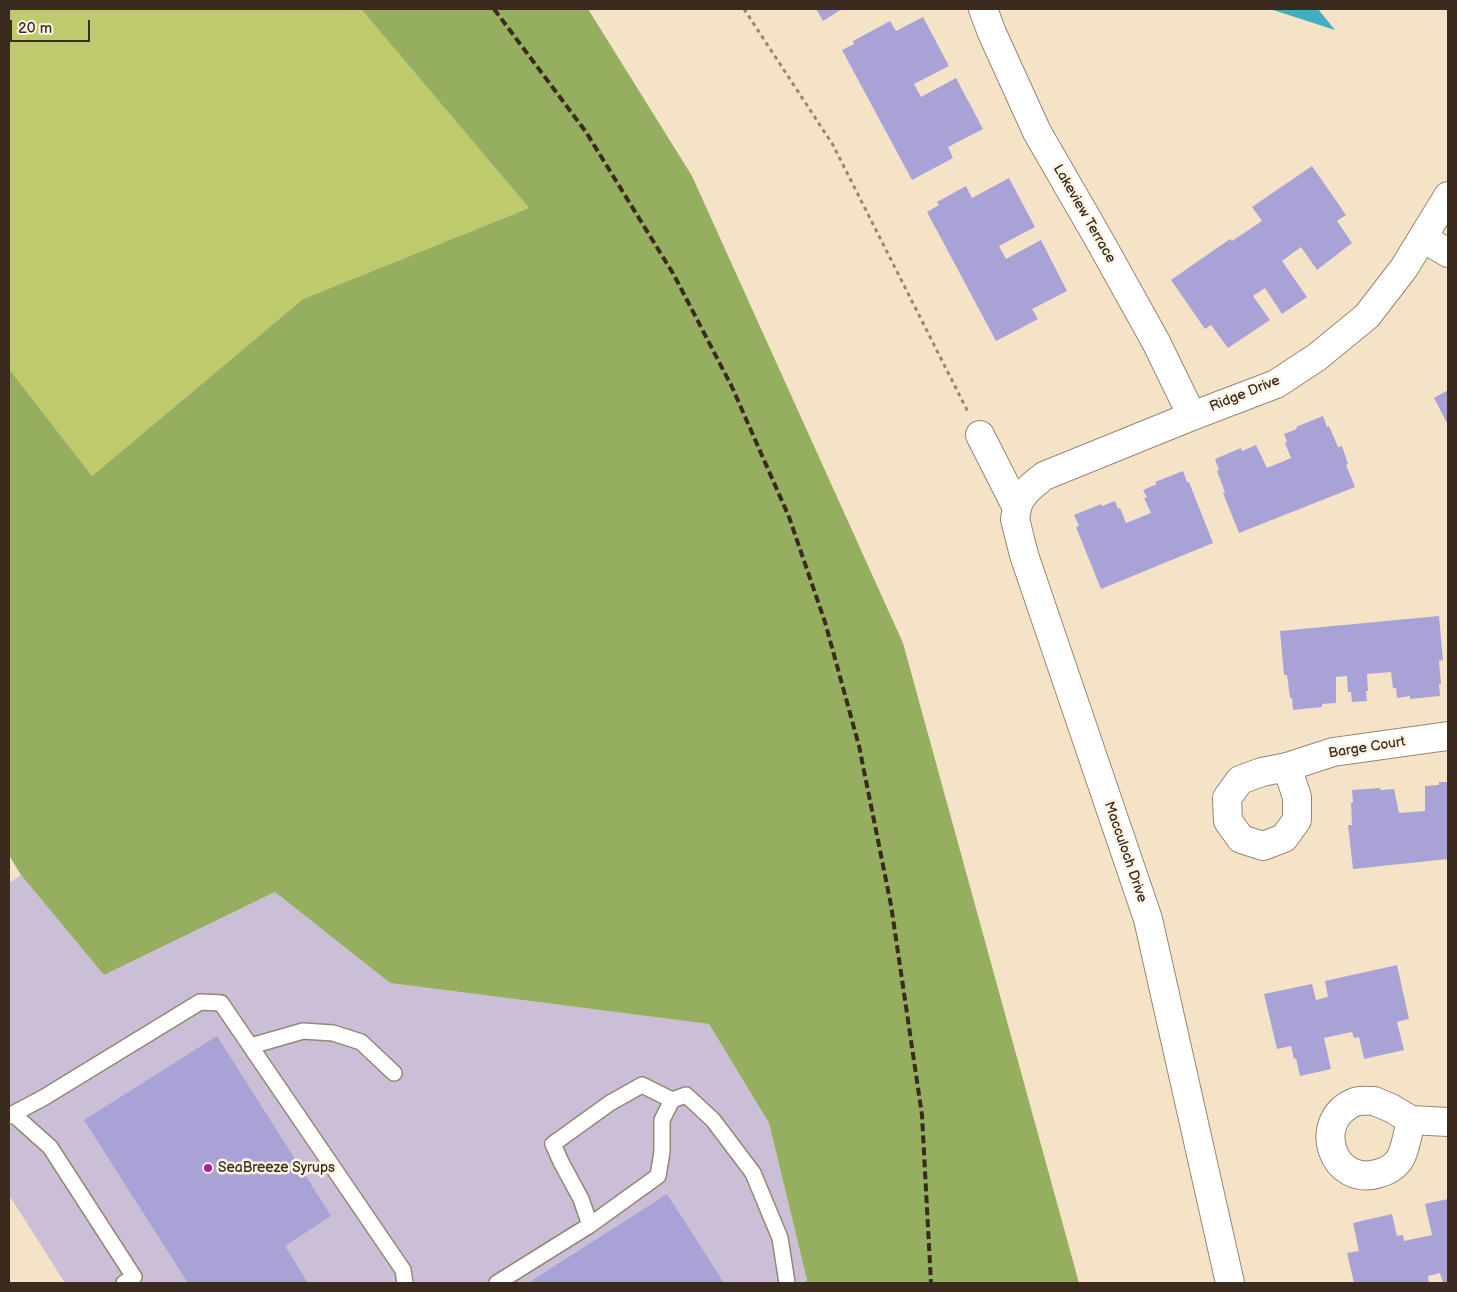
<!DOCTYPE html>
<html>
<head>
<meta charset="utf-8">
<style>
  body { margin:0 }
  #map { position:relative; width:1457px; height:1292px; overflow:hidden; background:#f5e3c8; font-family:"Balsamiq Sans",sans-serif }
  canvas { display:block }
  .frame { position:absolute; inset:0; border:10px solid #3b2a1e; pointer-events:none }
  .scale { position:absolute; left:10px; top:20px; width:80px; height:22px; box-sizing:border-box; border:2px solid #3b2a1e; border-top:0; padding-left:6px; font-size:15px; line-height:18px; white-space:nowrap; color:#3b2a1e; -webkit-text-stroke:4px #fcf5e5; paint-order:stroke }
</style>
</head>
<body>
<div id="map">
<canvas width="1457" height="1292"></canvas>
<div class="frame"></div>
<div class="scale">20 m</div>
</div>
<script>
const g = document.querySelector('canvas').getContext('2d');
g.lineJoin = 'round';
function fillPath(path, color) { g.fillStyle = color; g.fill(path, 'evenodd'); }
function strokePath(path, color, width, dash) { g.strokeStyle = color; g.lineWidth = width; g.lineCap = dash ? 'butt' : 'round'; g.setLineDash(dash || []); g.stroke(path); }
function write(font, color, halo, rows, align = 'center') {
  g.font = font + ' "Balsamiq Sans",sans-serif'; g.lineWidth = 5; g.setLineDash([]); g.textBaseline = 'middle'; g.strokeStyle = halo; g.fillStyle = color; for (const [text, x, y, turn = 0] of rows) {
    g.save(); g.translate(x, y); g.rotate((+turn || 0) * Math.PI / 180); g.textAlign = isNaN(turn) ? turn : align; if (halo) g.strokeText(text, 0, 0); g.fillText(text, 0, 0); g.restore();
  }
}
const industrial = new Path2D(`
  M21 875 104 975 275 892 390 983 709 1024 769 1123 807 1280 805 1283H65L9 1195V883Z`);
const green = new Path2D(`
  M9 9H361L529 208 303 299 92 476 9 369Z`);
const forest = new Path2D(`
  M361 9H588L692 176 903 643 1079 1283H805L807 1280 769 1123 709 1024 390 983 275 892 104 975 21 875 9 855V369L92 476 303 299 529 208Z`);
const water = new Path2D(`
  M1270 9H1318L1335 30Z`);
const building = new Path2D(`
  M816 9H842L823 21Z
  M923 17 949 66 914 84 921 97 956 78 983 129 948 147 953 158 912 180 842 50 854 44 853 41 890 21 896 31Z
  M1312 166 1346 215 1337 221 1352 243 1317 270 1301 247 1282 261 1307 297 1282 314 1265 288 1253 296 1270 320 1228 348 1211 325 1205 329 1171 280 1230 239 1232 241 1262 221 1252 207Z
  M1009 178 1035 227 999 246 1006 259 1041 240 1067 291 1032 309 1038 319 996 341 927 212 939 205 937 202 966 186 972 198Z
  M1448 390V425L1434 398Z
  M1323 416 1327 427 1329 426 1338 447 1342 446 1348 464 1346 465 1355 487 1239 533 1223 493 1225 492 1217 471 1219 470 1215 459 1241 448 1242 451 1256 445 1267 468 1291 458 1285 443 1287 442 1284 434 1297 429 1296 427Z
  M1183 471 1187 482H1189L1213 543 1101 589 1076 527 1079 526 1074 515 1101 504 1102 506 1115 501 1118 509 1120 508 1126 523 1151 513 1144 498 1147 497 1143 490 1157 484 1155 482Z
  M1439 616 1443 660 1439 661 1441 684H1439L1440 696 1410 699V696L1397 698 1396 688H1393L1391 672 1367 674 1368 691H1366L1367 701 1352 702 1351 692H1348L1347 676 1336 677V703L1322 704V707L1293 710 1292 698H1290L1287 675H1284L1280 631Z
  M1439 782H1448V859L1353 869 1348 825H1352L1351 803 1353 802 1352 790 1380 788 1381 790 1394 789 1399 813 1425 811V786L1439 785Z
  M1397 965 1409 1019 1397 1022 1404 1050 1364 1059 1359 1037 1354 1038 1352 1032 1324 1038 1331 1069 1300 1076 1296 1058 1294 1059 1291 1046 1277 1049 1264 994 1312 984 1316 1000 1328 997 1325 981Z
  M217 1036 331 1216 285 1246 308 1283H188L84 1120Z
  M667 1194 724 1283H528Z
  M1448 1199V1283H1443L1440 1273 1428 1276 1429 1283H1354L1347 1253 1359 1251 1353 1223 1392 1214 1397 1236 1403 1235 1404 1241 1432 1235 1425 1204Z`);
const path = new Path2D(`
  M744 9 833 145 968 412`);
const lane = new Path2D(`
  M251 1046 303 1031 333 1033 361 1042 394 1073
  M13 1114 50 1147 134 1277 124 1283
  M9 1116 43 1098 200 1002 221 1003 403 1270 405 1283
  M590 1225 581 1199 561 1162 553 1144 610 1103 642 1085 672 1100
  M497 1283 590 1225 658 1176 662 1152V1120L672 1100 686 1095 713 1120 753 1173 780 1238 787 1283`);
const street = new Path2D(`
  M983 9 992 33 1037 132 1097 236 1156 342 1192 416
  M1423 238 1448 253
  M980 435 1017 508 1015 519 1024 555 1148 919 1230 1283
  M1017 508C1020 494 1033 485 1044 476L1192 416 1276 384 1317 357 1367 316 1404 268 1448 196
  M1287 767 1297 797V820L1284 838 1263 846 1241 839 1228 821 1227 798 1240 780 1262 772Z
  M1287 767 1333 752 1448 736
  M1374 1101 1391 1108 1411 1120C1408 1132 1406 1147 1401 1157 1397 1165 1388 1171 1380 1173 1332 1189 1310 1120 1355 1102 1360 1100 1368 1101 1374 1101Z
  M1411 1120 1448 1122`);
const rail = new Path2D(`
  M494 9 586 132 674 275 732 387 789 517 825 622 859 746 891 905 922 1115 931 1283`);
const markers = [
  [208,1168,5,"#b5179e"]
];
const streetNames = [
  ["Lakeview Terrace",1084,214,60],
  ["Ridge Drive",1245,394,-22],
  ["Barge Court",1367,748,-9],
  ["Macculoch Drive",1125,852,71]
];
const poiNames = [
  ["SeaBreeze Syrups",218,1168]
];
fillPath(industrial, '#cabfd6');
fillPath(green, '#beca6c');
fillPath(forest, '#96ae60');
fillPath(water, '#44adc4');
fillPath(building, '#a9a2d7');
strokePath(lane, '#988673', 18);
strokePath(street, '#988673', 30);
strokePath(path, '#988673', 3, [4, 4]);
strokePath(lane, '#fff', 15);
strokePath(street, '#fff', 28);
strokePath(rail, '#3b2a1e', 4, [8, 4]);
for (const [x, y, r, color] of markers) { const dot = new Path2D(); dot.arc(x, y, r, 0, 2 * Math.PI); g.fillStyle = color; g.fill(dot); strokePath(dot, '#fcf5e5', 2); }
write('14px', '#3b2a1e', '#fcf5e5', streetNames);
write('14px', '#3b2a1e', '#fcf5e5', poiNames, 'left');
</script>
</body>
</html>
